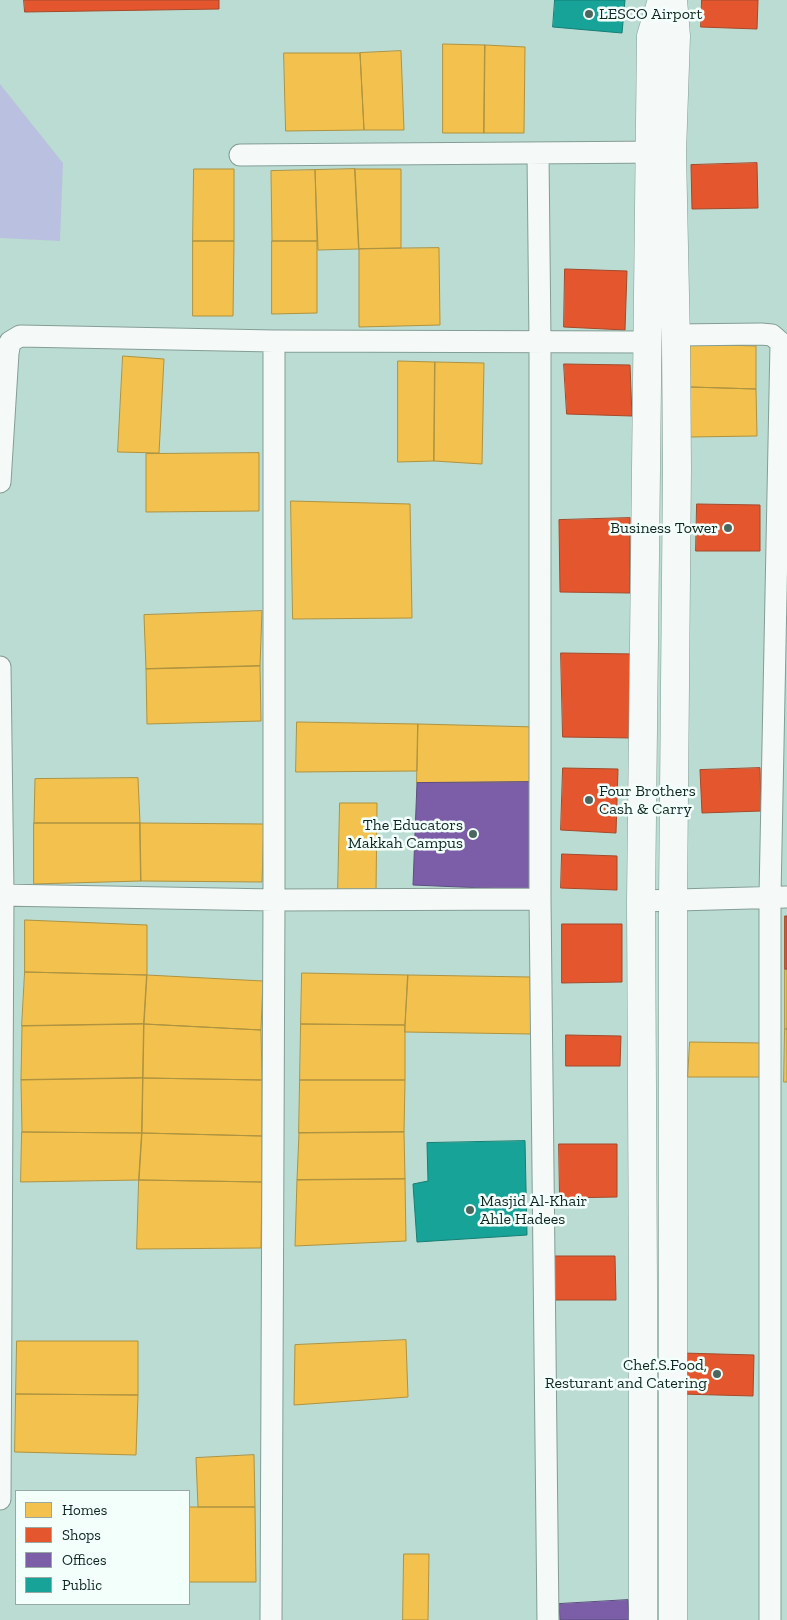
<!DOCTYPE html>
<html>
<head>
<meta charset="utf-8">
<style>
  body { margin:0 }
  #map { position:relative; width:787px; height:1620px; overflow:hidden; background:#bbdcd2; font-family:"Zilla Slab",serif }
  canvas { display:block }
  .legend { position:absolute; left:15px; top:1490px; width:175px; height:115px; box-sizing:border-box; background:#f3fffb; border:1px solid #98a9a4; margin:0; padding:6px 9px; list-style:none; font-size:15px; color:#0f2721 }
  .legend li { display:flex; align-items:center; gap:10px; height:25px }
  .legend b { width:25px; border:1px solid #98a9a4 }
</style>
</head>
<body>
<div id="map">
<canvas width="787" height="1620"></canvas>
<ul class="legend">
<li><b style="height:14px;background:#f2c14e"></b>Homes</li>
<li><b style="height:14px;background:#e4572e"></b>Shops</li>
<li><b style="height:14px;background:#7b5ea7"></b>Offices</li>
<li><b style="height:14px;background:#17a398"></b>Public</li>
</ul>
</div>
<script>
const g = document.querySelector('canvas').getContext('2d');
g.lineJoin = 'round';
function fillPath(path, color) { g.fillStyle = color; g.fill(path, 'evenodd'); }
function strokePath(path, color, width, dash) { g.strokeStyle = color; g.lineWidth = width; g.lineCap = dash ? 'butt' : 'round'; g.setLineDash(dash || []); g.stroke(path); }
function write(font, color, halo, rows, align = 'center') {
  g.font = font + ' "Zilla Slab",serif'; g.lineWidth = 5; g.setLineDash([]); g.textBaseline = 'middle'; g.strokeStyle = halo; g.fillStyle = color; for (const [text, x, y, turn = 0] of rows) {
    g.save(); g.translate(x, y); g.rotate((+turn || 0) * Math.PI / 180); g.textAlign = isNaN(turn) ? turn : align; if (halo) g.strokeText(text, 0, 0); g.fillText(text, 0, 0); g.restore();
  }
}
const green = new Path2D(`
  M0 84 63 163 60 241 0 238Z`);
const homes = new Path2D(`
  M443 44 485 45 484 133H443Z
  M485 45 525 47 524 133H484Z
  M401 51 404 130H364L360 53Z
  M284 53H360L364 130 286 131Z
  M194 169H234V241H193Z
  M355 169H401V248L359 249Z
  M355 169 359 249 318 250 315 170Z
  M315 170 317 241H272L271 171Z
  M193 241H234L233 316H193Z
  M272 241H317V313L272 314Z
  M439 248 440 325 359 327V249Z
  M690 344 756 346V389L690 387Z
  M123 356 164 359 159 453 118 452Z
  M398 361 435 362 434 461 398 462Z
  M435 362 484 363 482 464 434 461Z
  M690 387 756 389 757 436 690 437Z
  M259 453V511L146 512V454Z
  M291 501 410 504 412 618 293 619Z
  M262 611 260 666 146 669 144 615Z
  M260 666 261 721 147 724 146 669Z
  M297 722 418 724 417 771 296 772Z
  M418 724 536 727 533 782 417 783Z
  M138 778 140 823H34L35 779Z
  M340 803H377L376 893 338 892Z
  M34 823H140L141 881 34 884Z
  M140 823 264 824 262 882 141 881Z
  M25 920 147 925V975L25 972Z
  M785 969H787V1029H785Z
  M25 972 147 975 144 1024 22 1026Z
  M302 973 408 975 405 1025 301 1024Z
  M147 975 263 981 261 1030 144 1024Z
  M408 975 530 977 531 1034 405 1032Z
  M144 1024 261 1030 262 1080 143 1078Z
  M144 1024 143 1078 21 1080 22 1026Z
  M301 1024 405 1025V1080H300Z
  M785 1029H787V1082H784Z
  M690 1042 762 1043 760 1077H688Z
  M143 1078 262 1080V1136L142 1133Z
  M143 1078 142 1133 22 1132 21 1080Z
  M300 1080H405L404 1132 299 1133Z
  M22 1132 142 1133 139 1180 21 1182Z
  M404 1132 405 1179 297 1180 299 1133Z
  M142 1133 262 1136V1182L139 1180Z
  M405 1179 406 1241 295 1246 297 1180Z
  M139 1180 262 1182 261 1248 137 1249Z
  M406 1340 408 1397 294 1405 295 1345Z
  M17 1341H138V1395L16 1394Z
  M16 1394 138 1395 136 1455 15 1452Z
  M254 1455 255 1507H198L196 1458Z
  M189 1507H255L256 1582H189Z
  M404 1554H429L428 1620H403Z`);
const shops = new Path2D(`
  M24 0H219V9L25 12Z
  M702 0H758L757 29 701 27Z
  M757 163 758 208 692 209 691 165Z
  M565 269 627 271 625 330 564 327Z
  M564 364 630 365 632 416 567 414Z
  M697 504 760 505V551H696Z
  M630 518V593L560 592 559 520Z
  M561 653 635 654 633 738 563 737Z
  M563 768 618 769 616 833 561 830Z
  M760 768 761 811 702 813 700 770Z
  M562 854 617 856V890L561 888Z
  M785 916H787V969H785Z
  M562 924H622V982L562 983Z
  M566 1035 621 1036 620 1066H566Z
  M559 1144H617V1197L560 1198Z
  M553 1256H615L616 1300H553Z
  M682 1353 754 1355 753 1396 681 1394Z`);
const offices = new Path2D(`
  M533 782 531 890 413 885 417 783Z
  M628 1600 629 1620H560L559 1604Z`);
const public = new Path2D(`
  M555 0H625L622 33 553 27Z
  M525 1141 527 1235 417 1242 413 1184 428 1181 427 1143Z`);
const street = new Path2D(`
  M538 153 540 342V899L548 1620
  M240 155 665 152
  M676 335 761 334 772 335 781 343 770 896V1620
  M0 482 8 353 10 342 20 336 274 341 649 342
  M0 667 3 895 0 1499
  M0 895 274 900 540 899
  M641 901 787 897
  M271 1620 274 900V341`);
const secondary = new Path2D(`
  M673 0 676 36 672 152 676 343 677 468 673 901V1620
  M643 1620V1285L641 901 651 36 662 0`);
const markers = [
  [589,14,5,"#4b665f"],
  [728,528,5,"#4b665f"],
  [589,800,5,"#4b665f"],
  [473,834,5,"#4b665f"],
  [470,1210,5,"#4b665f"],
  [717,1374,5,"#4b665f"]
];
const poiNames = [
  ["LESCO Airport",599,14],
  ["Business Tower",718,528,"right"],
  ["Four Brothers",599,791],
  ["Cash & Carry",599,809],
  ["The Educators",463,825,"right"],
  ["Makkah Campus",463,843,"right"],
  ["Masjid Al-Khair",480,1201],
  ["Ahle Hadees",480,1219],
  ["Chef.S.Food,",707,1365,"right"],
  ["Resturant and Catering",707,1383,"right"]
];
fillPath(green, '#bac1e0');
fillPath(homes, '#f2c14e');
strokePath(homes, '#ae9340', 1);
fillPath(shops, '#e4572e');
strokePath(shops, '#a4492a', 1);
fillPath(offices, '#7b5ea7');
strokePath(offices, '#5b4e7f', 1);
fillPath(public, '#17a398');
strokePath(public, '#157e74', 1);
strokePath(street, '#849d96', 23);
strokePath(secondary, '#849d96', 29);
strokePath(street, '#f5faf8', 21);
strokePath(secondary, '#f5faf8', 28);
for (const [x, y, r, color] of markers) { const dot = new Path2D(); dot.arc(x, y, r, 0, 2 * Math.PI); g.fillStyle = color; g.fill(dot); strokePath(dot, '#f3fffb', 2); }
write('16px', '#0f2721', '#f3fffb', poiNames, 'left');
</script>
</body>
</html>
